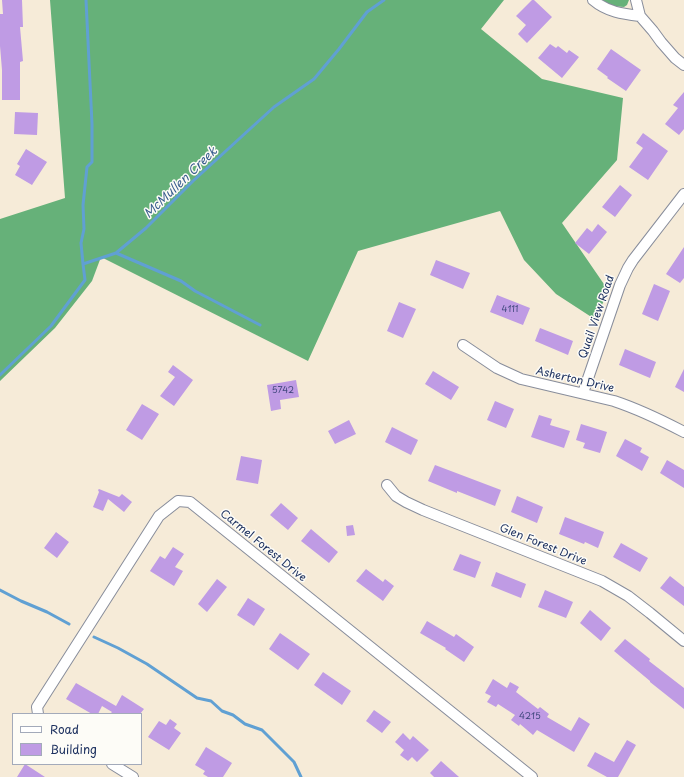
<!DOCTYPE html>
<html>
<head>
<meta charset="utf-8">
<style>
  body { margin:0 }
  #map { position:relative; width:684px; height:777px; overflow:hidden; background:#f6ebd8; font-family:"Playpen Sans",sans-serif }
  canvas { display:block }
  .legend { position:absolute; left:12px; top:713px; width:130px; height:52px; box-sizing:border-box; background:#fdfcf7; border:1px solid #a3aaba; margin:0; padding:5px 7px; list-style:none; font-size:12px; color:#1b2f5e }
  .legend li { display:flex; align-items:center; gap:8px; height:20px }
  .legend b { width:20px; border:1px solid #a3aaba }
</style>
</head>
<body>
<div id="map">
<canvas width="684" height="777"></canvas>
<ul class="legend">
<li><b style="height:5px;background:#fff"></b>Road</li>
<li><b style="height:11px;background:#bf9be4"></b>Building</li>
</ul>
</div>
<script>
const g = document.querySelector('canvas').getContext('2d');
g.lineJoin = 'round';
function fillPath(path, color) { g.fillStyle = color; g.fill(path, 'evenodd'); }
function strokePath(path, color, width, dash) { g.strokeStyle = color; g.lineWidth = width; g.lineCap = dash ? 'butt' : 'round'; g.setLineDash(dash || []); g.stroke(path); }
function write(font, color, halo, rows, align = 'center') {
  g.font = font + ' "Playpen Sans",sans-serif'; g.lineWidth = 3; g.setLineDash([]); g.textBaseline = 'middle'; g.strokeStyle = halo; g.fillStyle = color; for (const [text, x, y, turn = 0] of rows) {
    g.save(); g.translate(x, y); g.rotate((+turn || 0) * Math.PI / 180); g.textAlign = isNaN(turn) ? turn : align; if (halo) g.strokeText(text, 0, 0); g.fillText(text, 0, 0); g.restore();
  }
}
const forest = new Path2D(`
  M50 0H504L481 29 542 79 623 98 617 160 562 223 608 290 596 320 556 294 524 260 500 211 358 251 308 361 101 257 92 281 55 328 0 381V219L65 198Z
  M602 0H629L627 5 624 7 612 6Z`);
const stream = new Path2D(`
  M116 253 181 281 195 291 260 325
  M83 264 116 253 146 228 193 181 274 107 314 79 339 49 367 12 384 0
  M0 375 51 326 85 280 83 264 81 243 84 229 83 205 87 167 92 162V124L86 0
  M0 590 21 601 47 612 69 624
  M94 637 118 648 147 664 197 698 211 701 222 711 233 715 245 724 262 730 294 762 301 777`);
const building = new Path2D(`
  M2 0H22L23 27H20L23 61 20 62V100H2V70L0 46V14H3Z
  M532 0H534L552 17 527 43 518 34 526 25 516 16Z
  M550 44 556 48 558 46 567 53 569 50 579 57 562 78 538 58Z
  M611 49 641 70 626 91 607 78 608 77 597 69Z
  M684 92V129L679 135 665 124 678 108 673 105Z
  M15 112 38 113 37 135 14 134Z
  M643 133 668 151 648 180 629 167 643 148 636 143Z
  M26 149 47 162 32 185 15 175 20 166 17 164Z
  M620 185 632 195 615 217 602 207Z
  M598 224 607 232 589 254 575 243 587 228 592 232Z
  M684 247V278L680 283 666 274Z
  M436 260 470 273 463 289 430 275Z
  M654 284 670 291 658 321 642 314Z
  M497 295 530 308 523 325 490 312Z
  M399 302 416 309 403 338 387 331Z
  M540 328 573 341 568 355 535 341Z
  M625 349 656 362 650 378 619 365Z
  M173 365 193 380 174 406 160 396 175 377 168 372Z
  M684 369V392L675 387Z
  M433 371 459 387 451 400 425 384Z
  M296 380 299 397 280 400 281 409 271 411 267 385Z
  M495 401 514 409 506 428 487 420Z
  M142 404 159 414 142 440 126 430Z
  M539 415 552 419 550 425 570 431 564 448 531 437Z
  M349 420 356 434 335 444 328 431Z
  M581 424 607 432 600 453 583 448 585 443 576 440Z
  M392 427 418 440 411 455 385 442Z
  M625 439 642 448 640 452 649 457 642 471 616 456Z
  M241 456 262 460 258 484 236 480Z
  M667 460 684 470V488L660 473Z
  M435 465 501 490 495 506 457 491V493L428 481Z
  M99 489 119 497 122 494 132 502 124 512 108 499 103 511 93 507 99 492 98 490Z
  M517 496 543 507 537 523 511 512Z
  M281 503 298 518 288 530 270 515Z
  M565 517 604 532 598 548 585 542 584 544 559 534Z
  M353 525 355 535 347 536 346 526Z
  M311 529 338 552 329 563 301 541Z
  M56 532 69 542 57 558 44 548Z
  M621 543 648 558 640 572 613 557Z
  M173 547 184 554 175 567 183 571 174 586 150 571 160 556 165 559Z
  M460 554 481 562 475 578 453 570Z
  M366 569 383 582 385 579 394 586 383 601 356 581Z
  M496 572 526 584 521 598 491 586Z
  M670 576 684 587V606L660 588Z
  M217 579 227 587 207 612 198 604Z
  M545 590 573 602 566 618 538 607Z
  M248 598 265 609 254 626 237 615Z
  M590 610 611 628 601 641 580 623Z
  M427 621 454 637 456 634 474 647 464 662 445 649 446 648 420 633Z
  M280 633 310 654 298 670 269 649Z
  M625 639 650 659 649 661 684 688V709L650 682V681L614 651Z
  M323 672 351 691 342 705 314 685Z
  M493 679 507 688 510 682 519 687 516 692 538 709 540 707 549 714 547 717 571 731 579 717 590 724 574 752 537 730 533 735 520 724 519 726 511 720 515 715 498 704 496 707 487 702 491 696 485 693Z
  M76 683 116 706 122 695 144 709 140 714H110L112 712 102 706 98 714H92L66 699Z
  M374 710 391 722 382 733 366 721Z
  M170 719 177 724 174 728 181 733 169 750 148 737 159 721 166 725Z
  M403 733 410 740 413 736 429 750 417 762 412 757 408 761 400 755 404 750 395 742Z
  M627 740 636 745 618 777H607L587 766 595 752 614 762Z
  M206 747 232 763 223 777H208L203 774 205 771 195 765Z
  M441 761 459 777H434L430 773Z
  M25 764 45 777H17Z`);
const minor = new Path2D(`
  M593 0C607 12 623 14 640 16
  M636 0 640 16 653 31 661 42 675 58 684 65
  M463 345 497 368 521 379 614 401C638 409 661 420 684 432
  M583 393 620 285 628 268 633 260 684 194
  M387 485 396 496 406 502 423 510 602 581 628 596 650 613 684 641
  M38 714 37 707 159 516 178 501 190 502 532 777
  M112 764 133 777`);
const numberNames = [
  ["4111",510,310],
  ["5742",283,391],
  ["4215",530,717]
];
const streetNames = [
  ["Quail View Road",597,317,-71],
  ["Asherton Drive",575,380,13],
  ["Glen Forest Drive",543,545,22],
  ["Carmel Forest Drive",263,546,39]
];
const waterNames = [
  ["McMullen Creek",181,183,-44]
];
fillPath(forest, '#66b179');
strokePath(stream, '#60a0d3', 3);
fillPath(building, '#bf9be4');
strokePath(minor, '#888d9b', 12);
strokePath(minor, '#fff', 10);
write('9px', '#444a80', null, numberNames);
write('11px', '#1b2f5e', '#fdfcf7', streetNames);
write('italic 12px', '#375c8d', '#fdfcf7', waterNames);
</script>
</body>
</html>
